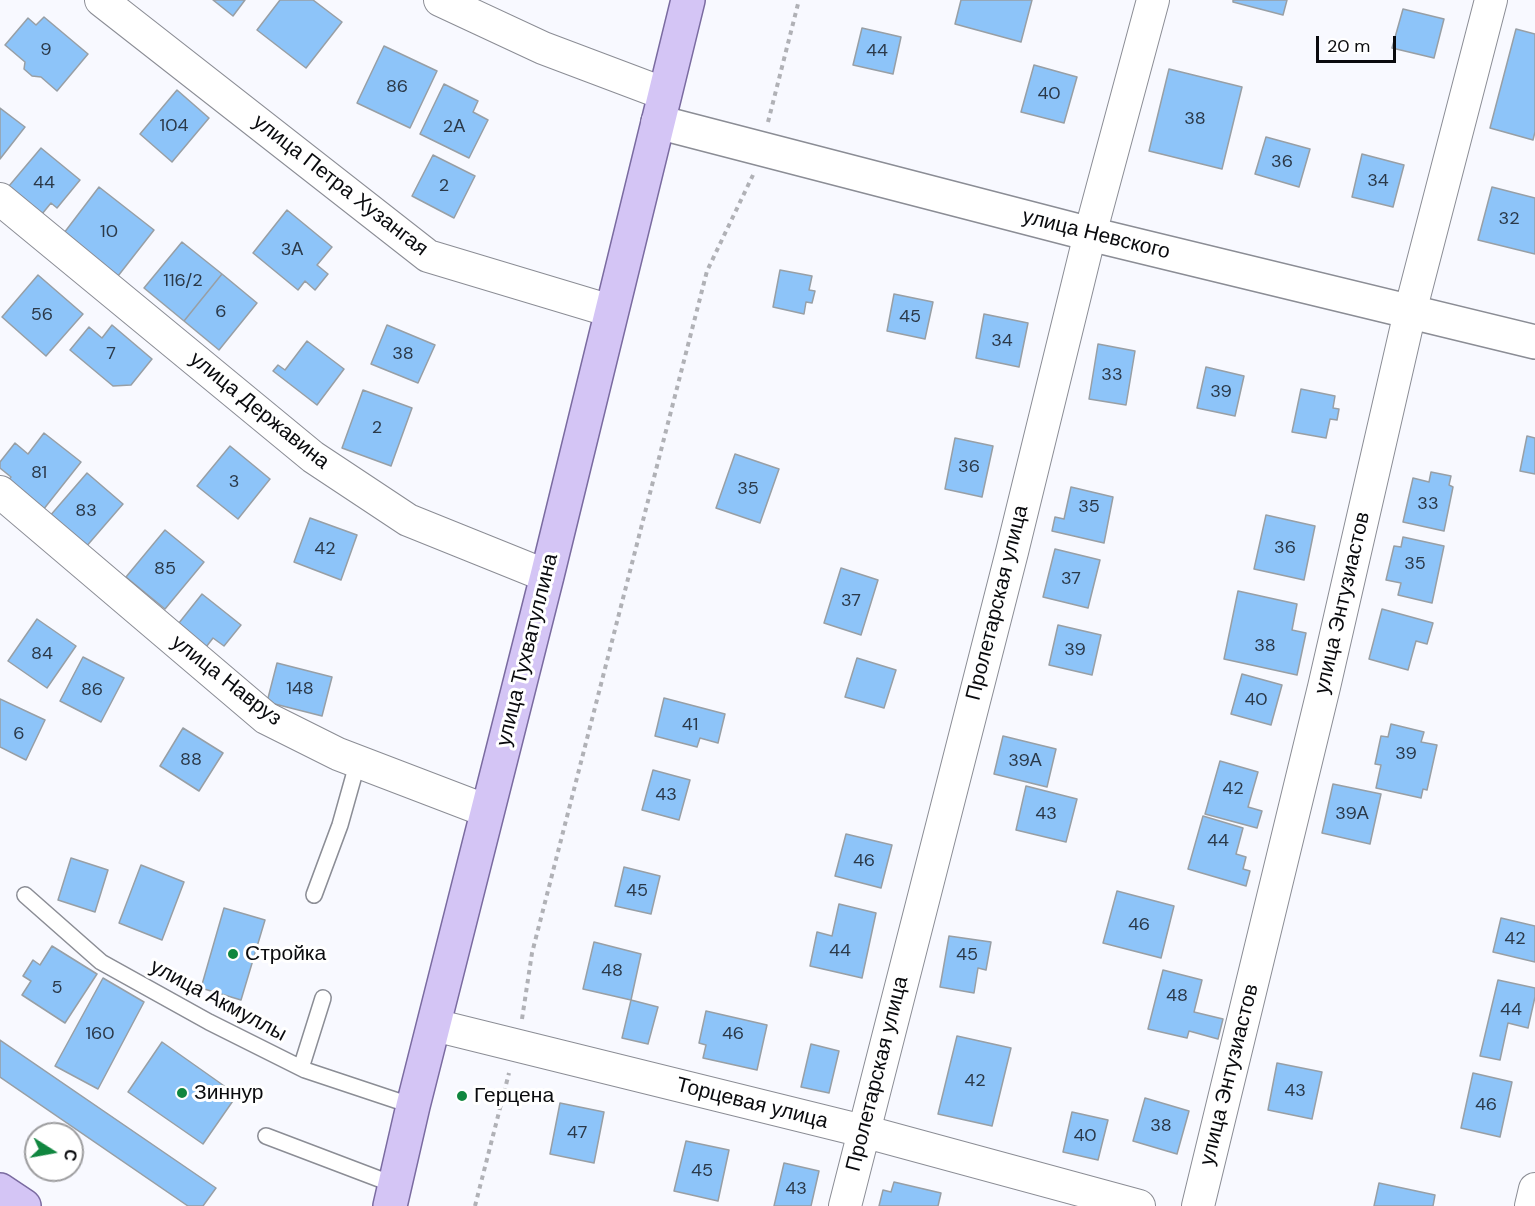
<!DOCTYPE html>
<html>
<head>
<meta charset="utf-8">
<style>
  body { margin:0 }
  #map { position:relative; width:1535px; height:1206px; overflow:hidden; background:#f8f9ff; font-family:"DM Sans",sans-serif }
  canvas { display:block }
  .north { position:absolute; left:24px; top:1122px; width:60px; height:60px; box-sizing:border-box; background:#fff; border:2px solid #9d9d9f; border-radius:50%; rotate:101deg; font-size:16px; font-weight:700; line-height:24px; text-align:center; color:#0a0b0e }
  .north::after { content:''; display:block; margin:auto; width:21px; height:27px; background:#10863f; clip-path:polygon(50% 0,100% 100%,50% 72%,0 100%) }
  .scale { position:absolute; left:1316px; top:36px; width:80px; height:27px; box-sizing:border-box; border:3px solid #0a0b0e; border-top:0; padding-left:8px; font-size:18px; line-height:21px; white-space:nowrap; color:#0a0b0e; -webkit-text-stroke:4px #fff; paint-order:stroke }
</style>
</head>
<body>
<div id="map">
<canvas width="1535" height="1206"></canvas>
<div class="north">С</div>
<div class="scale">20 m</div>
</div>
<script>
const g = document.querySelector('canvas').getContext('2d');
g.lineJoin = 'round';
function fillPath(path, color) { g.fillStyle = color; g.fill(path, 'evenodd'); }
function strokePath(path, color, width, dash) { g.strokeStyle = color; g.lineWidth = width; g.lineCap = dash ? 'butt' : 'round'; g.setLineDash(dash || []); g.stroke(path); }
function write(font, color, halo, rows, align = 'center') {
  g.font = font + ' "DM Sans",sans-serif'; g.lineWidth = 6; g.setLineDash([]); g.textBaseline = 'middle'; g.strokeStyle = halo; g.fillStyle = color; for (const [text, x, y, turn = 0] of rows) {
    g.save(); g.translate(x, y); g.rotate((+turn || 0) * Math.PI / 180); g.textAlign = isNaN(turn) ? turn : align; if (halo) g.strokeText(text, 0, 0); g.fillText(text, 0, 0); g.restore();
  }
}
const building = new Path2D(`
  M213 0H245L233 16Z
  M280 0H313L342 22 306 68 257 30Z
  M961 0H1032L1021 42 955 24Z
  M1233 0H1287L1283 15 1233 2Z
  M1403 9 1444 19 1434 58 1392 48Z
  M44 17 88 54 57 91 41 77 32 76 24 69 25 62 5 45 28 18 36 25Z
  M862 28 901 37 893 74 853 65Z
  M1516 29 1535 34V132L1533 140 1490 128Z
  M384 46 437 71 410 128 357 103Z
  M1034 65 1077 77 1064 123 1021 112Z
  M1169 69 1242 87 1222 169 1149 151Z
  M444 84 478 101 473 112 488 120 469 158 420 134Z
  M177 90 209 118 172 162 140 134Z
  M0 108 25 127 0 159Z
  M1266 137 1310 149 1299 187 1255 174Z
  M41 148 80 180 57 208 51 203 42 214 9 186Z
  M1362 154 1404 165 1393 207 1352 197Z
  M433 155 475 176 454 218 412 196Z
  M99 187 154 230 118 276 64 233Z
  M1492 187 1535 198V254L1478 240Z
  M287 210 332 247 317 265 328 274 315 290 305 281 298 290 253 253Z
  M182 242 222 274 184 321 144 288Z
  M780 270 812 276 809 290 815 291 812 303 806 302 804 314 773 307Z
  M222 274 257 303 219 350 184 321Z
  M38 275 83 314 46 356 2 317Z
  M894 294 933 302 925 339 887 331Z
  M984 314 1028 323 1019 367 976 358Z
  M112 325 152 359 131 385 113 386 70 350 89 327 102 338Z
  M387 325 435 345 418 383 371 364Z
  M307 341 344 369 317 405 273 371 278 365 285 370Z
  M1098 344 1135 351 1126 405 1089 399Z
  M1206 367 1244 376 1235 416 1197 408Z
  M1301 389 1335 396 1333 408 1339 409 1337 420 1330 419 1326 438 1292 432Z
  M363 390 412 408 391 466 342 448Z
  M44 433 81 462 43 510 7 482 11 477 0 468V462L15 443 28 454Z
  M1527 436 1535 438V474L1520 471Z
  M955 438 993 446 982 497 945 489Z
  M230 446 270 479 238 519 197 486Z
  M735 454 779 469 760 523 716 508Z
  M1431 472 1451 476 1449 485 1453 487 1444 531 1403 522 1413 478 1429 482Z
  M87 473 123 504 85 548 49 517Z
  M1071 487 1113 497 1104 543 1052 531 1055 517 1064 519Z
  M1266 515 1315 526 1304 580 1254 569Z
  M310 518 357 535 341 580 294 562Z
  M165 530 204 562 165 609 126 577Z
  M1403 537 1444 546 1432 603 1398 595 1401 583 1386 580 1394 546 1401 547Z
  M1055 549 1100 560 1088 608 1043 597Z
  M841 568 878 580 861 635 824 623Z
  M1238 591 1297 604 1292 630 1306 633 1297 675 1224 659Z
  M202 594 241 625 224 646 213 638 203 651 175 628Z
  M1382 609 1433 623 1427 644 1416 641 1408 670 1369 659Z
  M37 619 76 646 47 688 8 661Z
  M1058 625 1101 635 1092 675 1049 665Z
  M83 657 124 678 101 722 60 701Z
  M857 658 896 670 884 708 845 697Z
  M277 663 332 677 322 716 267 702Z
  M1242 674 1282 685 1271 725 1231 714Z
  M664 698 725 714 718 743 700 738 697 747 655 736Z
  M0 699 45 720 26 760 0 747Z
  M1391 724 1424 732 1421 742 1437 745 1427 790 1423 789 1421 798 1376 788 1381 765 1375 764 1381 736 1388 737Z
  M183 728 223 753 199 791 160 766Z
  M1003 736 1056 749 1047 787 994 774Z
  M1220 761 1258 772 1248 807 1262 811 1257 828 1205 814Z
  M653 770 690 780 679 820 642 810Z
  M1333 784 1381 794 1370 844 1322 833Z
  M1026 786 1077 799 1066 842 1016 830Z
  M1203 816 1243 828 1236 854 1246 857 1243 869 1250 871 1246 886 1188 869Z
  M846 834 892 845 881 888 835 876Z
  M71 858 108 870 95 912 58 900Z
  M141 865 184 882 162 940 119 923Z
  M624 867 660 876 651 914 615 906Z
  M1117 891 1174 906 1161 958 1103 943Z
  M839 904 876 913 862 978 810 966 817 932 832 936Z
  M224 908 265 920 241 1000 201 988Z
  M1501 918 1535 926V962L1493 952Z
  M949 936 991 942 986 970 978 968 974 993 940 987Z
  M594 942 641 954 631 1000 583 989Z
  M52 946 97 974 65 1023 22 995 31 981 23 976 33 960 40 965Z
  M1163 970 1202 980 1194 1012 1223 1019 1218 1039 1189 1031 1187 1038 1148 1029Z
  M103 978 144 1002 98 1089 55 1066Z
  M1498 980 1535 988V997L1528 1028 1508 1023 1500 1060 1480 1056Z
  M631 1000 658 1007 648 1044 622 1038Z
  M706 1011 767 1025 757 1070 703 1058 706 1045 699 1043Z
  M957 1036 1011 1048 992 1126 938 1114Z
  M0 1040 216 1188 203 1206H188L0 1077Z
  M162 1042 237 1095 203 1144 128 1092Z
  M811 1044 839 1051 829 1093 801 1087Z
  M1277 1063 1322 1072 1312 1119 1268 1110Z
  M1473 1073 1512 1082 1500 1137 1461 1128Z
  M1145 1098 1189 1111 1177 1154 1133 1141Z
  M560 1103 604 1112 594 1163 550 1154Z
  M1072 1112 1108 1120 1098 1160 1063 1152Z
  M686 1141 729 1150 718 1201 674 1191Z
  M784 1163 819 1171 811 1206H774Z
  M894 1182 941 1193 938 1206H879L883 1190 891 1192Z
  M1379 1183 1435 1195 1433 1206H1374Z`);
const path = new Path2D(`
  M768 122 799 0
  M522 1019 532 953 707 271 753 175
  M475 1206 509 1073`);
const service = new Path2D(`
  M25 895 101 962 209 1022 305 1070 413 1106
  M314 895 340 825 358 761
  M301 1068 323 998
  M266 1136 395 1185`);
const minor = new Path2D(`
  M101 0 428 256 611 311
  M440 0 543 48 665 94
  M0 199 313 457 408 520 547 576
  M0 492 266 718 338 754 487 811
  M434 1025 863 1131 1139 1206
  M845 1206 1012 552 1090 234 1153 0
  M1198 1206 1324 687 1410 312 1491 0
  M1531 1206 1535 1189`);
const tertiary = new Path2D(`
  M658 122 1090 234 1535 342`);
const primary = new Path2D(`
  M0 1190 24 1206
  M390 1206 413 1106 547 576 688 0`);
const markers = [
  [233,954,6,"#10863f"],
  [182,1093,6,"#10863f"],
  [462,1096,6,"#10863f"]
];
const numberNames = [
  ["9",46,50],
  ["44",877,51],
  ["86",397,87],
  ["40",1049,94],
  ["38",1195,119],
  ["104",174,126],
  ["2А",454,127],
  ["36",1282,162],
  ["34",1378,181],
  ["44",44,183],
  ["2",444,186],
  ["32",1509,219],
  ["10",109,232],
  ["3А",292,250],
  ["116/2",183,281],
  ["6",221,312],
  ["56",42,315],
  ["45",910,317],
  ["34",1002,341],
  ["7",111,354],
  ["38",403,354],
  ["33",1112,375],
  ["39",1221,392],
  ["2",377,428],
  ["36",969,467],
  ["81",39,473],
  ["3",234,482],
  ["35",748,489],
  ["33",1428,504],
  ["35",1089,507],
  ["83",86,511],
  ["36",1285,548],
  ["42",325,549],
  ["35",1415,564],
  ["85",165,569],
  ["37",1071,579],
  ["37",851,601],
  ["38",1265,646],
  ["39",1075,650],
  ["84",42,654],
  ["148",300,689],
  ["86",92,690],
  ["40",1256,700],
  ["41",690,725],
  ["6",19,734],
  ["39",1406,754],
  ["88",191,760],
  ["39А",1025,761],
  ["42",1233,789],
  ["43",666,795],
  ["43",1046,814],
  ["39А",1352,814],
  ["44",1218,841],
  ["46",864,861],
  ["45",637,891],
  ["46",1139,925],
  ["42",1515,939],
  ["44",840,951],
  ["45",967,955],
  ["48",612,971],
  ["5",57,988],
  ["48",1177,996],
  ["44",1511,1010],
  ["160",100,1034],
  ["46",733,1034],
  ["42",975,1081],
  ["43",1295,1091],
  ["46",1486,1105],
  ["38",1161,1126],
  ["47",577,1133],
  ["40",1085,1136],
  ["45",702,1171],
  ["43",796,1189]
];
const streetNames = [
  ["улица Петра Хузангая",340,186,38],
  ["улица Невского",1096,235,14],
  ["улица Державина",259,411,39],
  ["Пролетарская улица",998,603,-76],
  ["улица Энтузиастов",1343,603,-77],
  ["улица Тухватуллина",528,650,-76],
  ["улица Навруз",226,681,38],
  ["улица Акмуллы",218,1001,28],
  ["Пролетарская улица",878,1074,-76],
  ["улица Энтузиастов",1230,1075,-76],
  ["Торцевая улица",752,1104,14]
];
const poiNames = [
  ["Стройка",245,954],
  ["Зиннур",194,1093],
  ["Герцена",474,1096]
];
fillPath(building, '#8dc4f9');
strokePath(building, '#989fa5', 1.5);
strokePath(service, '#8b8d95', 18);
strokePath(minor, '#8b8d95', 34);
strokePath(tertiary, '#8b8d95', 36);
strokePath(primary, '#7a6ba0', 36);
strokePath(path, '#b0b1b6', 4, [4.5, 4.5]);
strokePath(service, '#fff', 15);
strokePath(minor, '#fff', 32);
strokePath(tertiary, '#fff', 33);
strokePath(primary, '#d4c5f5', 33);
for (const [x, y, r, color] of markers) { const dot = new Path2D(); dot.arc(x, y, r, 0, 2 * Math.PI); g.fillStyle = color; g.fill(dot); strokePath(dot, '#fff', 2); }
write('18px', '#2b3949', null, numberNames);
write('21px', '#0a0b0e', '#fff', streetNames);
write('21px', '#0a0b0e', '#fff', poiNames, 'left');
</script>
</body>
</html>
